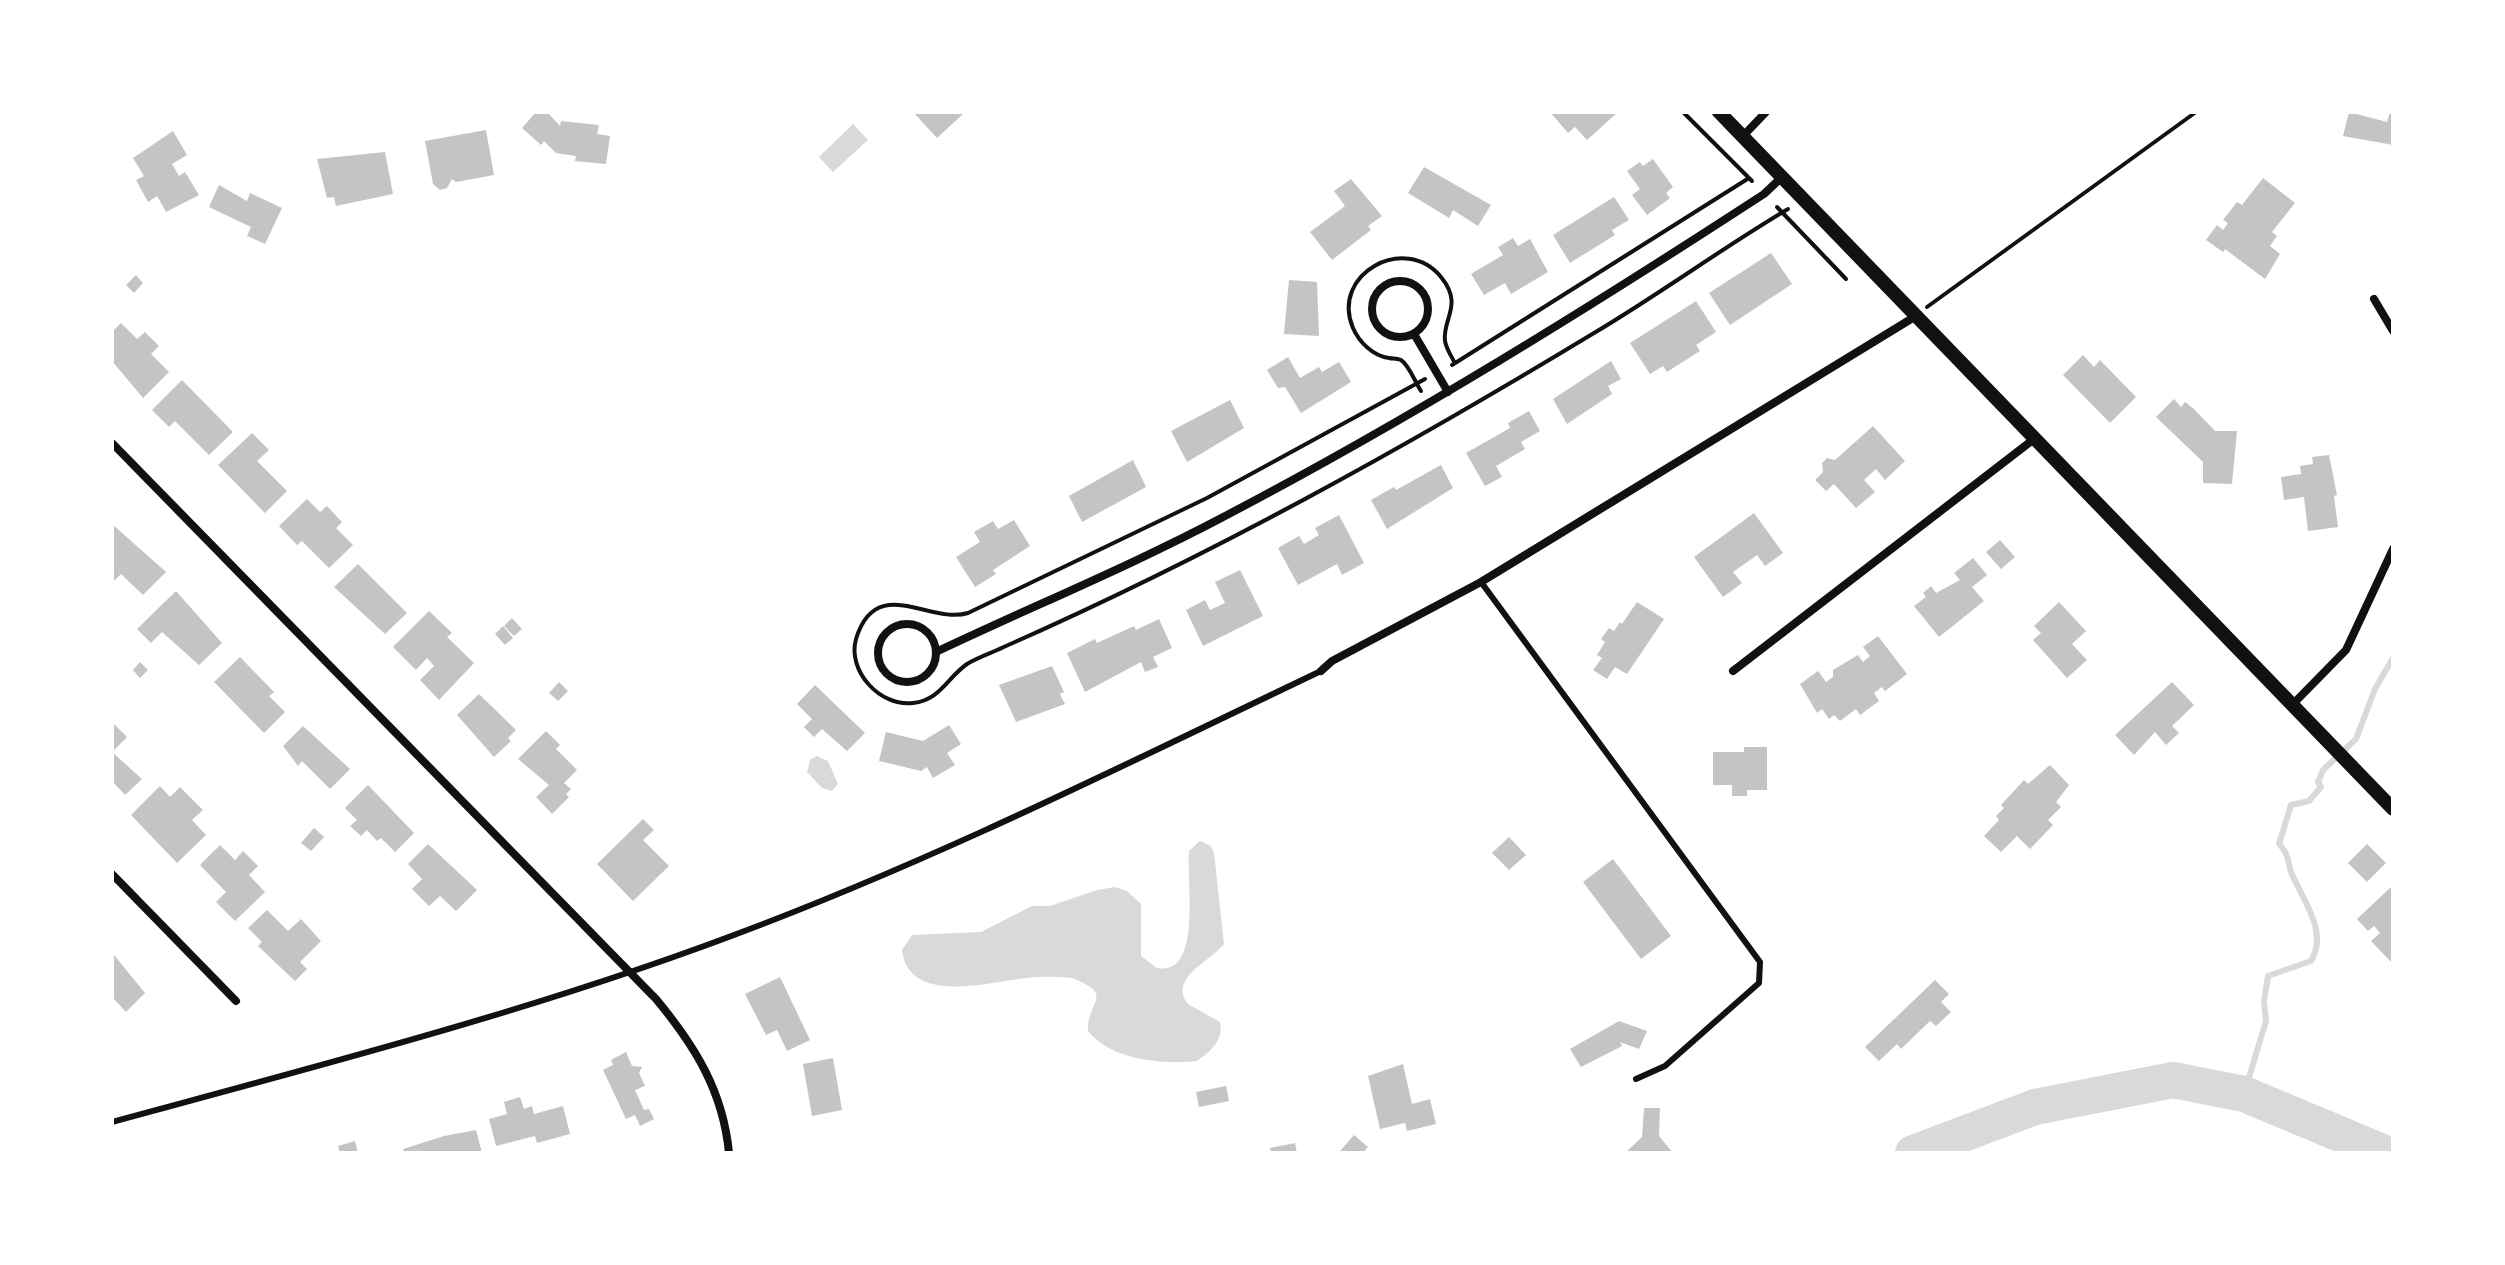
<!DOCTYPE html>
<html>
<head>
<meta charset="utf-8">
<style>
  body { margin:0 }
  #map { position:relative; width:2505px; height:1265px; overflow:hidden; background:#fff; font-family:"Fira Sans Condensed",sans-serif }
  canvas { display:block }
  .frame { position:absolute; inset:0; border:114px solid #fff; pointer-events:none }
</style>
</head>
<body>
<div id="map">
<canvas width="2505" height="1265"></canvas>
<div class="frame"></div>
</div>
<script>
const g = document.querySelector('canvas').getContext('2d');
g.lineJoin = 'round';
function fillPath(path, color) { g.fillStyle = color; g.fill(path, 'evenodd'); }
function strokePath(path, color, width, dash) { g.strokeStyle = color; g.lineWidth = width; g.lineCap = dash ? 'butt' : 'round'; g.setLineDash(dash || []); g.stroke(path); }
const water = new Path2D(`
  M853 124 868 140 833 172 819 157Z
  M817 756 828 761 838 784 832 791 822 788 807 772 810 760Z
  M1200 841 1211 846 1214 853 1224 944C1211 961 1168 978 1188 1004L1220 1022C1224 1040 1211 1051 1197 1061 1163 1065 1111 1060 1088 1031 1087 1001 1116 995 1072 978 1057 977 1042 976 1028 978 991 981 909 1007 902 950L912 935 981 932 1032 906H1050L1097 890 1115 887 1127 891 1141 904V956L1157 968C1203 977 1186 880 1189 851Z`);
const stream = new Path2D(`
  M2244 1094 2266 1021 2264 1001 2268 976 2311 961C2329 932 2302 899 2291 872 2287 860 2289 854 2279 844L2291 805 2309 801 2321 787 2318 782 2323 770 2356 739 2375 689 2393 658`);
const river = new Path2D(`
  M1913 1153 2035 1107 2173 1080 2244 1094 2385 1153`);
const building = new Path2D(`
  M536 112H547L560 126 561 121 599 125 597 134 610 136 606 164 575 161 576 156 556 153 544 141 541 145 522 128Z
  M913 112H961L963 114 937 138Z
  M1550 112H1618L1587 140 1575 127 1568 133Z
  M2349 112 2387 122 2390 112H2393V145L2343 136Z
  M486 130 494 175 456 182 452 179 447 188 440 190 433 184 425 141Z
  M173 131 187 155 172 164 179 176 185 172 199 195 166 212 157 196 148 202 136 180 144 176 133 158Z
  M385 152 393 194 336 206 334 197 327 198 317 159Z
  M1653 159 1673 187 1666 193 1670 198 1647 215 1632 195 1640 189 1627 171 1640 162 1643 166Z
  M1424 167 1491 205 1478 226 1453 210 1449 218 1408 193Z
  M2263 178 2295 203 2272 232 2277 236 2270 246 2280 254 2265 279 2225 249 2223 252 2206 240 2217 225 2223 230 2228 223 2223 220 2237 202 2242 205Z
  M1351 179 1382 216 1368 226 1371 230 1332 260 1310 232 1345 206 1334 191Z
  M219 185 247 201 250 193 282 208 265 244 247 236 251 227 209 207Z
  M1614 197 1629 220 1612 230 1615 235 1570 263 1553 235Z
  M1513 238 1518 246 1530 239 1548 272 1511 294 1505 283 1484 295 1471 274 1503 255 1498 247Z
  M1771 253 1792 284 1730 325 1709 293Z
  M136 275 143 283 134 293 126 285Z
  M1289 280 1317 282 1319 336 1284 334Z
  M1696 301 1716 332 1696 345 1700 351 1667 372 1663 366 1650 374 1630 343Z
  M121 323 137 339 145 332 159 346 151 354 169 372 143 398 112 361V332Z
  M2083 355 2094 367 2100 360 2136 397 2110 423 2063 375Z
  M1288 357 1300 378 1319 367 1322 372 1339 362 1351 382 1301 413 1285 387 1278 388 1267 370Z
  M1611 361 1621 379 1608 386 1612 394 1567 424 1553 399Z
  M182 380 233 432 209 455 175 421 169 427 152 410Z
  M2174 399 2181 407 2185 402 2194 409 2215 431H2237L2232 484 2203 483V462L2156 417Z
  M1230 400 1244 428 1187 462 1171 431Z
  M1529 411 1540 431 1521 442 1525 449 1496 466 1502 477 1485 486 1466 453 1510 428 1508 423Z
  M1873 426 1905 461 1885 480 1876 469 1864 480 1875 492 1856 508 1834 484 1826 491 1815 480 1823 472 1822 463 1827 458 1835 460Z
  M252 433 269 450 257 461 287 491 265 513 218 465Z
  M2329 455 2337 495 2334 496 2338 527 2308 531 2304 497 2284 500 2281 477 2301 474 2300 466 2313 464 2312 457Z
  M1133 460 1146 487 1082 522 1069 496Z
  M1441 465 1453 488 1387 529 1371 500 1394 487 1396 490Z
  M307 499 320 512 327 506 342 522 336 528 353 545 329 568 302 541 297 545 279 526Z
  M1754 513 1783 553 1765 566 1757 555 1733 572 1742 583 1723 597 1694 557Z
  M1339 515 1364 563 1342 575 1337 564 1298 585 1278 548 1299 536 1304 544 1319 535 1315 528Z
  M1014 520 1030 546 993 570 996 574 975 587 956 557 980 542 974 532 993 521 998 529Z
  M112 524 166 572 143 595 121 574 112 583Z
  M2000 540 2015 557 2001 569 1986 552Z
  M1973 558 1987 575 1972 587 1984 601 1939 637 1914 606 1926 597 1923 593 1931 586 1936 593 1960 580 1954 573Z
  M358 564 407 613 385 634 334 587Z
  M1240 570 1263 616 1203 646 1186 610 1205 600 1210 610 1225 603 1215 582Z
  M176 591 222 643 199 665 162 632 151 643 137 629Z
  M1637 602 1664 619 1627 674 1615 667 1607 679 1593 670 1602 658 1597 655 1605 642 1601 639 1609 628 1614 631 1620 622 1622 624Z
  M2059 602 2086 631 2072 644 2087 660 2067 678 2033 640 2041 633 2034 626Z
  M429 611 452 633 447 637 474 663 439 700 420 680 434 666 427 658 416 670 393 647Z
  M512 618 522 629 514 636 504 626Z
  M1159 619 1172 648 1153 657 1158 667 1145 672 1141 662 1085 692 1067 653 1095 639 1097 643 1134 626 1136 630Z
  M503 626 513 638 505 645 495 634Z
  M1878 636 1907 674 1885 691 1882 687 1874 693 1879 701 1860 715 1856 709 1840 721 1834 715 1829 719 1822 709 1817 713 1800 684 1818 671 1826 682 1833 677V670L1858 655 1863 662 1870 656 1863 647Z
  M240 657 274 692 269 696 285 712 264 733 214 682Z
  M140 662 148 670 140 678 133 670Z
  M1052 666 1064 692 1060 694 1065 704 1016 722 999 685Z
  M559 682 568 691 558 701 549 693Z
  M2172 682 2194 705 2172 726 2179 733 2166 745 2155 732 2134 755 2115 735Z
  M815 685 865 733 847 751 822 729 814 737 804 727 812 719 797 704Z
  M479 694 516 730 508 738 511 741 494 757 457 715Z
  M114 724 127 737 112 752 142 779 125 795 112 781V726Z
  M949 725 961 744 947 753 955 765 933 778 927 767 921 771 879 761 886 732 923 741Z
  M303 726 350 769 330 789 302 761 298 766 283 746Z
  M546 731 560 745 556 749 577 770 564 783 571 789 566 794 569 797 552 814 536 797 549 785 518 759Z
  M1744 747H1767V790H1747V796H1732V785H1713V752H1744Z
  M2050 765 2069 785 2056 802 2061 807 2048 820 2053 825 2030 849 2017 836 2001 852 1984 836 1999 820 1996 816 2004 808 2001 805 2024 780 2028 784Z
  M368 785 414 833 395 852 381 838 377 841 367 830 361 836 350 826 357 820 345 808Z
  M160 786 170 797 180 787 203 810 192 820 206 835 177 863 131 815Z
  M643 819 654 830 643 840 669 866 633 901 597 864Z
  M314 828 324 837 311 851 301 843Z
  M1509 837 1526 855 1509 870 1492 853Z
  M428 844 477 890 456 911 440 896 429 906 412 889 422 879 408 864Z
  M2367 844 2386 863 2367 882 2348 863Z
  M220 845 235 860 243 851 258 866 249 875 265 892 235 921 216 902 226 892 200 865Z
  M1613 859 1671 936 1641 959 1583 882Z
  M2391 887 2393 888V964L2371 941 2380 933 2374 926 2368 931 2357 919Z
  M267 910 288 931 301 919 321 941 300 962 307 969 295 981 258 946 262 942 248 928Z
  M114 955 145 993 126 1012 112 997Z
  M780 977 810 1040 787 1051 777 1030 766 1035 745 994Z
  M1935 980 1949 994 1941 1002 1951 1012 1936 1026 1930 1021 1901 1049 1897 1044 1879 1061 1865 1047Z
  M1619 1021 1647 1031 1639 1049 1620 1042 1622 1046 1581 1067 1570 1049Z
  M626 1052 632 1066 642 1067 639 1073 645 1086 635 1090 644 1110 649 1109 654 1119 640 1126 635 1115 626 1119 603 1070 613 1065 611 1060Z
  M833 1058 842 1110 812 1116 803 1064Z
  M1403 1064 1412 1104 1430 1099 1436 1124 1407 1131 1405 1123 1380 1129 1368 1076Z
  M1226 1086 1229 1101 1199 1107 1196 1092Z
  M520 1097 524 1109 532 1106 534 1114 563 1106 570 1134 537 1143 535 1136 496 1146 489 1119 507 1114 504 1102Z
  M1644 1108H1660L1659 1136 1673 1153H1625L1642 1137Z
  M476 1130 482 1153H404L403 1149 444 1136Z
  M1354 1135 1368 1147 1363 1153H1343L1340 1151Z
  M355 1141 358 1153H340L338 1146Z
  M1295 1143 1297 1153H1271L1270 1148Z`);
const path = new Path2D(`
  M1683 112 1752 181
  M1777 207 1846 279
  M1927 307 2196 112
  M1452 365 1749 178
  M1425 379 1207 498 968 613C930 625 876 573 856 639 847 671 880 707 913 703 940 700 947 678 967 664 978 657 994 652 1006 646 1210 556 1404 448 1594 333 1660 294 1722 248 1788 209
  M1421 391C1415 382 1409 365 1401 360 1396 358 1393 359 1389 358 1373 356 1359 342 1353 328 1330 274 1405 233 1441 277 1464 305 1442 319 1445 341 1446 348 1451 356 1455 363`);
const service = new Path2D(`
  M1481 582 1760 962 1759 983 1665 1066 1636 1079
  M112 1122C318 1066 535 1010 734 935 935 860 1128 763 1321 671`);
const minor = new Path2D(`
  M1743 136 1766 112
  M1372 309a28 28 0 1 1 56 0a28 28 0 1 1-56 0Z
  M2374 299 2393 331
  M1414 334 1448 392
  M112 443 656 999C695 1046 723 1091 729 1153
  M878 653a29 29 0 1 1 58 0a29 29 0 1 1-58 0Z
  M936 652C1033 606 1133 565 1227 515 1412 418 1589 308 1764 194L1782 177
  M1321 671 1332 661 1481 582 1916 316
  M1733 671 2034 439
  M2294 703 2346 650 2393 549
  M112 874 236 1001`);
const tertiary = new Path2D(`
  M1719 112 2393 809`);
fillPath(water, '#d9d9d9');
strokePath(stream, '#d9d9d9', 6);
strokePath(river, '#d9d9d9', 36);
fillPath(building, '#c4c4c4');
strokePath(path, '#111', 4);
strokePath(service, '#111', 6);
strokePath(minor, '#111', 8);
strokePath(tertiary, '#111', 14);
</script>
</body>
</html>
